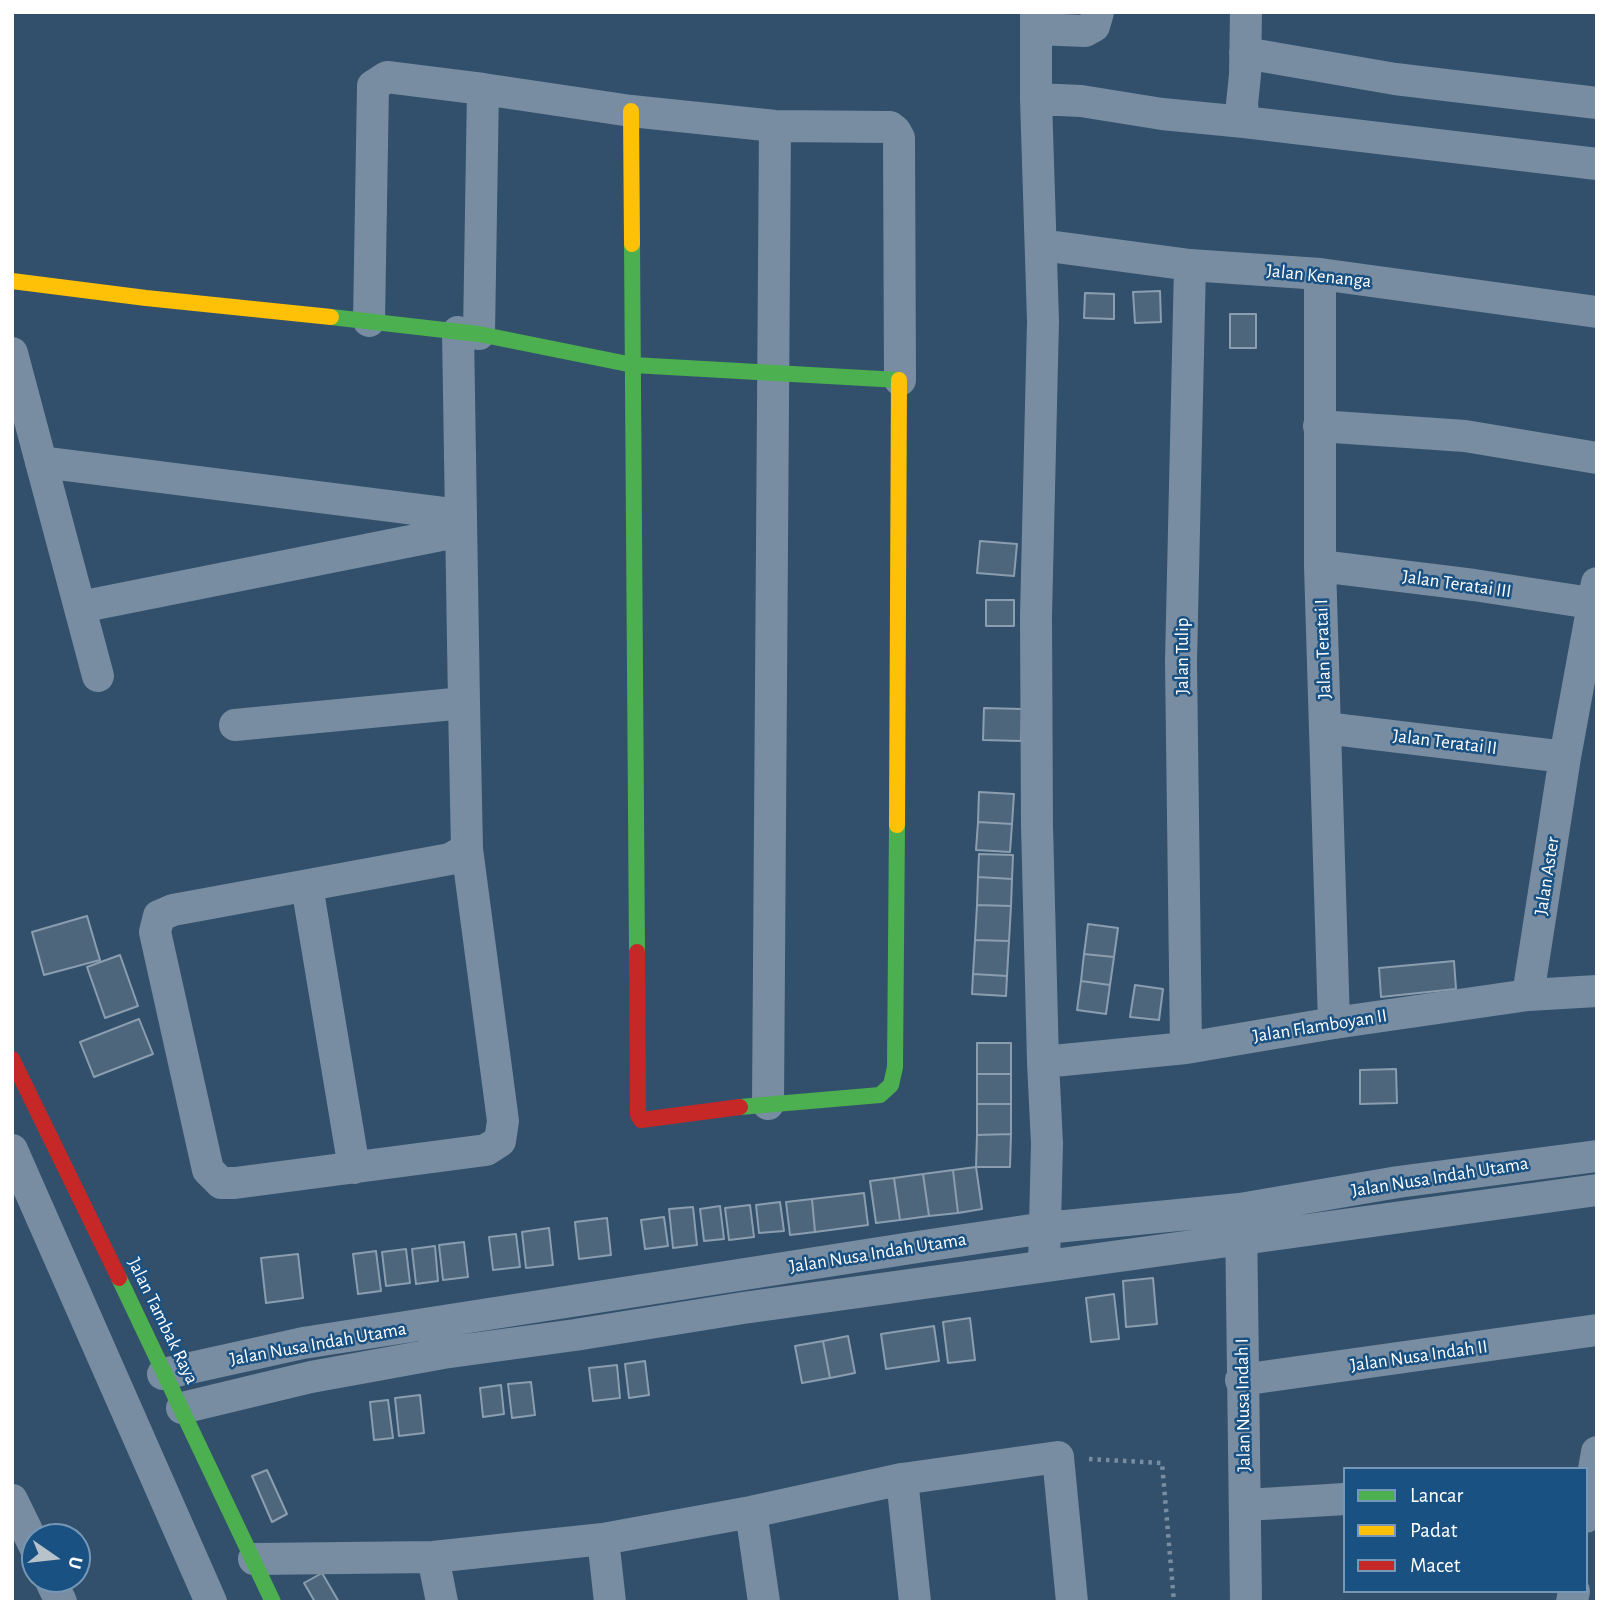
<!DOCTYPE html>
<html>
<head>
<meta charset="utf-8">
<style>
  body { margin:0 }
  #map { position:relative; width:1609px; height:1614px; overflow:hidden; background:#32506b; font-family:"Alegreya Sans",sans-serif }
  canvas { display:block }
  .frame { position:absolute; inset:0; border:14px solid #fff; pointer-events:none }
  .legend { position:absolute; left:1343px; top:1467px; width:245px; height:126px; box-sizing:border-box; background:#1a5183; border:2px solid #7697b5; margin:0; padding:9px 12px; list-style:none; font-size:21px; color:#fff }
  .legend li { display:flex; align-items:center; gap:14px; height:35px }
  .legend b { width:35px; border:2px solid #7697b5 }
  .north { position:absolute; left:21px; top:1523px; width:70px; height:70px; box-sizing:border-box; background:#1a5183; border:2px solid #7697b5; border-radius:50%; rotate:104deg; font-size:19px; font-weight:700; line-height:28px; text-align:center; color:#fff }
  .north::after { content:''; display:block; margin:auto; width:24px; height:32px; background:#b7c2cb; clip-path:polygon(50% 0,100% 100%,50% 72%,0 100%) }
</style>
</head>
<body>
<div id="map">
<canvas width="1609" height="1614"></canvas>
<div class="frame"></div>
<ul class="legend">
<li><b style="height:9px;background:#4caf50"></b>Lancar</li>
<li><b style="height:9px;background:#ffc107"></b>Padat</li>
<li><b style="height:9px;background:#c62828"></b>Macet</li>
</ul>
<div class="north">U</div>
</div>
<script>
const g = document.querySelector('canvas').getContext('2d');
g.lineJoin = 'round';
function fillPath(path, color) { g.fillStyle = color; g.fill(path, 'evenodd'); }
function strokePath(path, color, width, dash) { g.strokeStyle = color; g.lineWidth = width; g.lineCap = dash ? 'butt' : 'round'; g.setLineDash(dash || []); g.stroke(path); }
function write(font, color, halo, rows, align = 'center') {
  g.font = font + ' "Alegreya Sans",sans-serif'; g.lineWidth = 5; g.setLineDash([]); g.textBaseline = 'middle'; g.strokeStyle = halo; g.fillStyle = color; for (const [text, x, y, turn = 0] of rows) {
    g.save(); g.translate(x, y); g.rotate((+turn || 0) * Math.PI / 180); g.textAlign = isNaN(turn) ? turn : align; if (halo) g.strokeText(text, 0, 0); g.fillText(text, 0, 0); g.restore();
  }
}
const building = new Path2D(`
  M1160 291 1161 322 1135 323 1133 292Z
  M1085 293 1114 294V319L1084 318Z
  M1230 314H1256V348H1230Z
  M980 541 1017 544 1014 576 977 573Z
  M986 600H1014V626H986Z
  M984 708 1022 709 1021 741 983 740Z
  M979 792 1014 794 1012 824 978 822Z
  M978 822 1012 824 1010 852 976 850Z
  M979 854 1013 855 1012 879 978 877Z
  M978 877 1012 879 1011 906 977 905Z
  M977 905 1011 906 1009 941 975 940Z
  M87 916 100 960 44 975 32 932Z
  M1088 924 1118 928 1114 957 1084 954Z
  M975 940 1009 941 1007 976 973 974Z
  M1084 954 1114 957 1110 985 1081 981Z
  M120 955 138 1006 105 1018 87 967Z
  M1454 961 1456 989 1381 997 1379 968Z
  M973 974 1007 976 1006 996 972 994Z
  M1081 981 1110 985 1106 1014 1077 1010Z
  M1135 985 1163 989 1159 1020 1130 1017Z
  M139 1019 153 1054 94 1077 80 1042Z
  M977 1043H1011V1074H977Z
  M1396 1069 1397 1103 1360 1104V1070Z
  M977 1074H1011V1104H977Z
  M977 1104H1011V1134L977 1135Z
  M1011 1134 1010 1167H976L977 1135Z
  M976 1167 982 1209 958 1213 953 1170Z
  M953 1170 958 1213 929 1216 923 1174Z
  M923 1174 929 1216 900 1220 894 1178Z
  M894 1178 900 1220 876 1223 870 1181Z
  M864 1193 868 1225 815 1232 812 1199Z
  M812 1199 815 1232 790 1235 786 1202Z
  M780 1202 784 1231 759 1233 756 1205Z
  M750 1205 754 1237 729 1240 725 1208Z
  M720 1206 724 1239 704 1241 700 1209Z
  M693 1207 697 1245 673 1248 669 1209Z
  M664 1217 668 1246 645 1249 641 1220Z
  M607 1218 611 1255 579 1259 575 1222Z
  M549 1228 553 1265 526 1268 522 1232Z
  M516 1234 520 1267 493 1270 489 1237Z
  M464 1242 468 1277 443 1280 439 1245Z
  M435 1246 438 1281 416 1284 412 1249Z
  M406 1249 410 1283 386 1286 382 1252Z
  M376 1251 381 1291 358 1294 353 1254Z
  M298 1254 303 1298 266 1303 261 1258Z
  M1153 1278 1157 1324 1126 1327 1123 1281Z
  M1114 1294 1119 1339 1091 1342 1086 1298Z
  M970 1318 975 1360 948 1363 943 1322Z
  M934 1326 939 1361 886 1369 881 1334Z
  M848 1336 855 1373 830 1378 823 1341Z
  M823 1341 830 1378 802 1383 795 1346Z
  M645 1361 649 1395 629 1398 625 1364Z
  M617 1365 620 1398 593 1401 589 1368Z
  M531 1382 535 1415 512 1418 508 1384Z
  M501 1385 504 1414 483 1417 480 1388Z
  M420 1395 424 1433 399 1436 395 1398Z
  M388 1400 393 1438 374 1440 370 1402Z
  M267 1470 287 1514 272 1522 252 1476Z
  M322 1573 339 1602H315L304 1583Z`);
const path = new Path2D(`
  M1089 1459 1162 1463 1174 1602`);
const street = new Path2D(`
  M1036 29 1085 31 1094 26 1098 12
  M1245 53 1395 79 1597 103
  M1036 99V12
  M1244 122 1242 104 1245 75 1246 12
  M1041 245 1190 265 1320 274 1597 312
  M1320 274V566L1334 1023
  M369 321 373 86 387 77 483 89 631 111 775 126 890 127 895 131 899 138 900 380
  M479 334 483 89
  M12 353 98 676
  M1319 426 1465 436 1597 458
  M41 462 461 515
  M1320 566 1474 585 1597 604
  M80 607 461 531
  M464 703 467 849 503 1121 500 1141 486 1150 235 1183H221L208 1170 155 932 159 916 173 910 450 859 467 849
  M235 725 464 703 458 332
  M1325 728 1565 757
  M307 886 354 1168
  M1528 995 1565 757 1597 583
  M1186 1048 1181 662 1190 265
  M1043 1062 1186 1048 1334 1023 1528 995 1597 991
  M768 1104 775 126
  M12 1150 211 1602
  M1241 1217 1246 1602
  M1044 1266 1047 1144 1043 1062 1037 825 1036 616 1043 321 1036 99 1081 101 1162 114 1244 122 1597 164
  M163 1374 303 1343 924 1246 1045 1228 1240 1209 1398 1182 1597 1156
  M1241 1380 1597 1330
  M182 1408 311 1377 443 1353 575 1335 743 1308 1597 1190
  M902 1479 915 1602
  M12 1500 35 1547
  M1246 1505 1345 1499
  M751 1512 764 1602
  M1586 1517 1597 1452
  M603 1539 610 1602
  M433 1557 442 1602
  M254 1559 433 1557 603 1539 751 1512 902 1479 1058 1457 1072 1602
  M50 1579 61 1602
  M1572 1602 1574 1591`);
const fast = new Path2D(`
  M632 244 637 952
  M331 317 479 334 633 365 899 380
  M740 1107 880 1095 891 1085 895 1067 897 825
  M119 1278 273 1602`);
const slow = new Path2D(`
  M631 111 632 244
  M12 281 146 298 331 317
  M897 825 899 380`);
const jam = new Path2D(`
  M637 952 638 1115 641 1120 740 1107
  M12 1059 119 1278`);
const streetNames = [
  ["Jalan Kenanga",1319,276,6],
  ["Jalan Teratai III",1457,584,8],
  ["Jalan Teratai I",1323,649,-92],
  ["Jalan Tulip",1182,656,-90],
  ["Jalan Teratai II",1445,742,7],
  ["Jalan Aster",1547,876,-81],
  ["Jalan Flamboyan II",1320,1026,-9],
  ["Jalan Nusa Indah Utama",1440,1177,-9],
  ["Jalan Nusa Indah Utama",878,1253,-9],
  ["Jalan Tambak Raya",163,1321,64],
  ["Jalan Nusa Indah Utama",318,1344,-10],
  ["Jalan Nusa Indah II",1419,1356,-8],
  ["Jalan Nusa Indah I",1243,1405,-91]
];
fillPath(building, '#4e667c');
strokePath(building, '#8b9eaf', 2);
strokePath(path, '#788da1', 4.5, [3.5, 5]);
strokePath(street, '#788da1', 32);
strokePath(fast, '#4caf50', 16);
strokePath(slow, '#ffc107', 16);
strokePath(jam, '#c62828', 16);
write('19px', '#fff', '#1a5183', streetNames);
</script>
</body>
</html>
